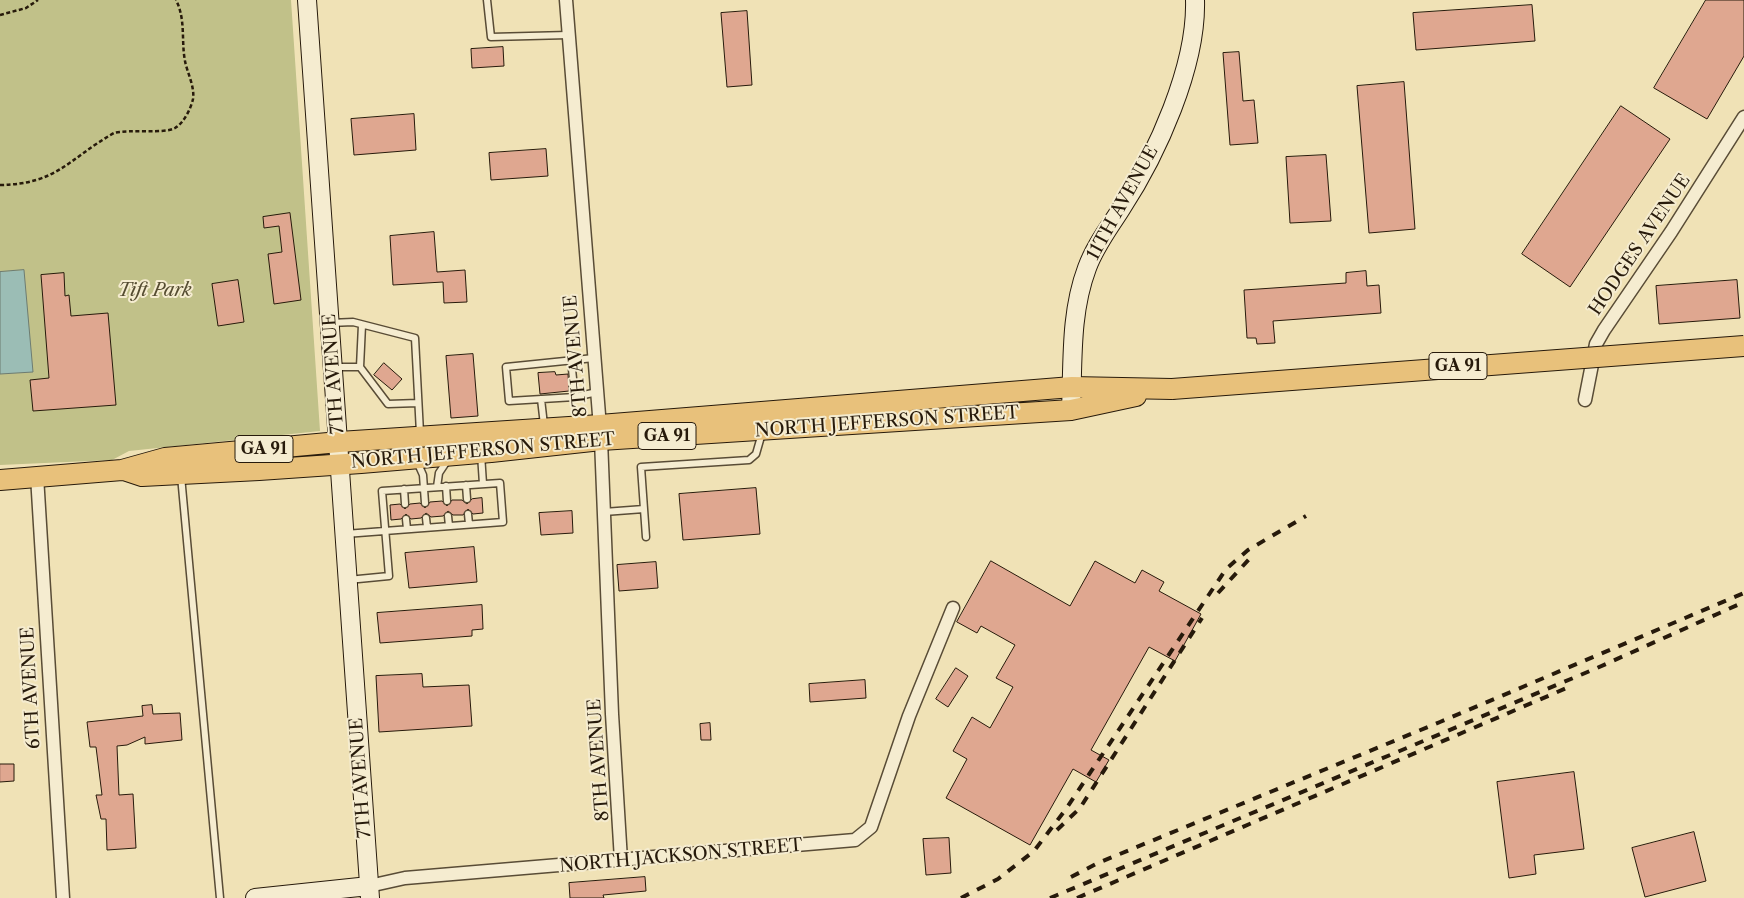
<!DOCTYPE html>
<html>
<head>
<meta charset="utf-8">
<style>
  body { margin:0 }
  canvas { display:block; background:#f0e2b6 }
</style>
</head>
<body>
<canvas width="1744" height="898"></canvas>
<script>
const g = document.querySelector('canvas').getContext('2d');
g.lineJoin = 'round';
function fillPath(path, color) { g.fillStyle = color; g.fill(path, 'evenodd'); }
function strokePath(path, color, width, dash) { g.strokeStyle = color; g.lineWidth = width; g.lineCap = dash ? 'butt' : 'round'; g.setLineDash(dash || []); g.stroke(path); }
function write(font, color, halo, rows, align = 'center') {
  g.font = font + ' "Libre Caslon Text",serif'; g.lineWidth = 4; g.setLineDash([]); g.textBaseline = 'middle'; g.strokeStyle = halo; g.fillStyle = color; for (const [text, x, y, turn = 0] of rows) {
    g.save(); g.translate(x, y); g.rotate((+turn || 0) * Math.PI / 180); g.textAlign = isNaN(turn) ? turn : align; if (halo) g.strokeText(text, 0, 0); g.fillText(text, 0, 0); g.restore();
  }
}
const green = new Path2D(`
  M0 0H291L320 431 129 451 112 460 0 465Z`);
const water = new Path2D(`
  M24 270 33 372 0 374V272Z`);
const building = new Path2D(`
  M1706 0H1744V56L1707 119 1654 88Z
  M1532 5 1535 41 1416 50 1413 13Z
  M747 11 752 85 727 87 721 13Z
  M503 47 504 66 472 68 471 49Z
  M1239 52 1243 101 1254 100 1258 143 1230 145 1223 53Z
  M1404 82 1415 229 1369 233 1357 86Z
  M1621 106 1670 139 1570 287 1522 254Z
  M414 114 416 150 354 155 351 119Z
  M546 149 548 176 491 180 489 153Z
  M1326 155 1331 221 1290 223 1286 157Z
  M290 213 301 300 274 304 268 254 282 252 279 226 264 228 263 217Z
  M434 232 437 272 465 270 467 302 444 303 443 282 393 285 390 236Z
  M1366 271 1367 286 1379 285 1381 313 1273 321 1275 343 1257 344 1256 338H1247L1244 290 1346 283V273Z
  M64 273 65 296 69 295 71 316 108 313 116 405 33 411 30 380 49 378 41 275Z
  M238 280 244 322 218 326 212 284Z
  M1737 280 1740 318 1659 324 1656 286Z
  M473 354 478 416 451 418 446 356Z
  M384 363 402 379 392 390 374 375Z
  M555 372 556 375 568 374 569 391 540 394 538 373Z
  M756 488 760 534 683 540 679 494Z
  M482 498 483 513 473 514 468 509 463 515H453L448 511 443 516 431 517 426 513 421 518 411 519 406 514 401 519 391 520 390 505 400 504 405 509 410 504 420 503 425 508 430 502 442 501 447 506 452 500H462L467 504 472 499Z
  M572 511 573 533 541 535 539 513Z
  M474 547 477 582 409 588 405 553Z
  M991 561 1070 606 1095 561 1135 583 1142 570 1164 582 1159 591 1201 614 1175 661 1149 647 1091 750 1109 760 1096 782 1073 769 1030 845 946 798 967 759 953 751 972 717 990 728 1013 687 996 678 1015 645 981 626 977 633 957 622Z
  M656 562 658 588 619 591 617 565Z
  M482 605 483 629 472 630V636L380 643 377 613Z
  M956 668 968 676 948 707 936 699Z
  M422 674 423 687 469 685 472 726 379 732 376 676Z
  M865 680 866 698 810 702 809 684Z
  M152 705 153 714 180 713 182 740 145 744V737L127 745 117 746 119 795 133 794 136 848 107 850 106 819H101L96 795H102L96 747H90L87 722 143 716 142 706Z
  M710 723 711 740H701L700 724Z
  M0 764H14V781L0 782Z
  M1574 772 1584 849 1534 855 1536 874 1509 878 1497 782Z
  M1694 832 1706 881 1645 897 1632 848Z
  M949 838 951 873 926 875 923 839Z
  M645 877 646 891 603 895 604 898H570L569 883Z`);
const path = new Path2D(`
  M0 15 26 8 38 0
  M0 185C58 184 68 159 114 133 129 129 165 134 175 128 184 123 191 108 193 99 195 87 187 72 185 61 181 40 186 20 176 0`);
const lane = new Path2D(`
  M487 0 491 37 568 35
  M330 323 353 322 415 338 420 433
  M594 358 506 367 509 401 575 397 597 392
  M571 360 575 397
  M333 367H360L388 404 418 403
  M360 367 362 325
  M541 399 544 425
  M481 454 483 484
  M415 464 419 466 423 475 425 503
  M181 476 220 898
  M466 485 467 499
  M446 486 447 501
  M437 487 439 473 447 461
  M404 489 405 504
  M604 512 644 509
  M468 514 469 524
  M448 516 449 526
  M426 518 427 527
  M406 519 407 529
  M345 534C398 530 451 526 503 522L500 483 382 491 389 576 348 580
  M646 537 641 467 749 460 756 454 762 433`);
const street = new Path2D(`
  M566 0 601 440 612 714 621 860
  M1585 400 1596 344 1604 330 1671 232 1744 117
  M37 476 63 898
  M369 886 405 878 855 840 871 827 909 716 953 608`);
const secondary = new Path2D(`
  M307 0 370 898
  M1071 410C1073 362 1070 313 1087 268 1095 246 1109 228 1121 209 1157 154 1197 66 1195 0
  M255 898 369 886`);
const primary = new Path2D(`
  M124 470 142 476 259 470 361 463 491 452 601 440 1071 410 1136 396
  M0 480 122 470 165 458 339 442 600 425 1072 387 1172 389`);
const rail = new Path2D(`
  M1218 593 1252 556
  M1057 830 1080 808 1202 618
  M1071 877 1098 863 1440 722 1744 593
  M961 898 998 879 1034 851 1066 809 1226 569 1248 550 1306 516
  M1050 898 1597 668 1744 602
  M1077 898 1569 687`);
const primaryBridge = new Path2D(`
  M1172 389 1744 346`);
const shields = [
  [1458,366,58],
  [667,436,58],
  [264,449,58]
];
const shieldNames = [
  ["GA 91",1458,366],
  ["GA 91",667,436],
  ["GA 91",264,449]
];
const streetNames = [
  ["11TH AVENUE",1123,203,-61],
  ["HODGES AVENUE",1640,245,-56],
  ["8TH AVENUE",576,356,-95],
  ["7TH AVENUE",334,374,-94],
  ["NORTH JEFFERSON STREET",887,422,-4],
  ["NORTH JEFFERSON STREET",483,451,-5],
  ["6TH AVENUE",31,688,-93],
  ["8TH AVENUE",599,760,-94],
  ["7TH AVENUE",361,778,-94],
  ["NORTH JACKSON STREET",681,856,-5]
];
const parkNames = [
  ["Tift Park",155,291]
];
fillPath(green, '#c1c189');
fillPath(water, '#9bbdb5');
strokePath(water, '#6d7c71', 1);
fillPath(building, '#dfa790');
strokePath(building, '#271a0b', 1);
strokePath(lane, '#594c36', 9);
strokePath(street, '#594c36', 15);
strokePath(secondary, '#271a0b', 20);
strokePath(primary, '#271a0b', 22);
strokePath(path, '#271a0b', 2.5, [4, 2.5]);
strokePath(lane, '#f5ecd0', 6);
strokePath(street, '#f5ecd0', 12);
strokePath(secondary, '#f5ecd0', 18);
strokePath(primary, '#e8c17b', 20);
strokePath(rail, '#271a0b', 4, [9, 9]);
strokePath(primaryBridge, '#271a0b', 22, []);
strokePath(primaryBridge, '#e8c17b', 20);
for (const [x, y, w] of shields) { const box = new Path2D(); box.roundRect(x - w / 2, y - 13.5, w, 27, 4); g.fillStyle = '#f5ecd0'; g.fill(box); strokePath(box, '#271a0b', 1); }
write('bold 16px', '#271a0b', null, shieldNames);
write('18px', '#271a0b', '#f5ecd0', streetNames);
write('italic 18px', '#554c31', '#f5ecd0', parkNames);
</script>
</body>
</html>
